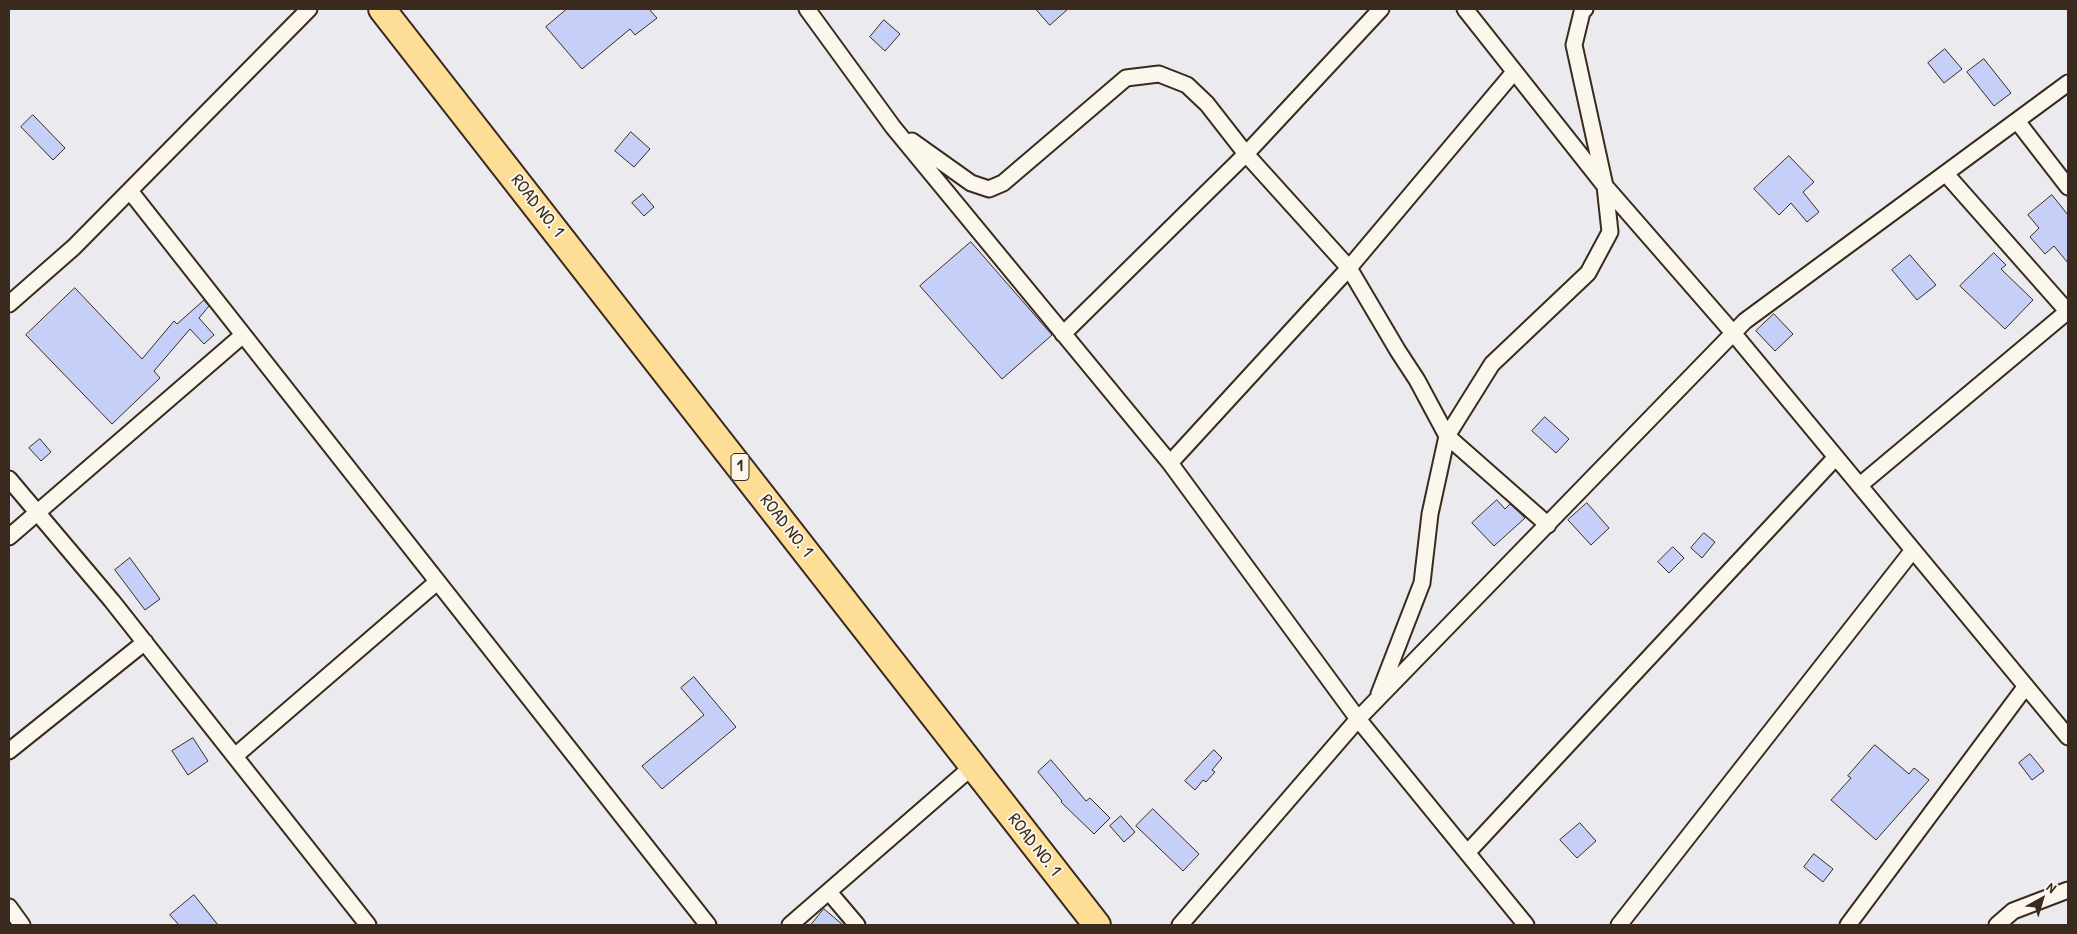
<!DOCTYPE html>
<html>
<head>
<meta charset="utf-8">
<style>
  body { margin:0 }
  #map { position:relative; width:2077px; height:934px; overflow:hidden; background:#ebebef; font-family:"Patrick Hand",sans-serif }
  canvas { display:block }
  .frame { position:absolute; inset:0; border:10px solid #3b2a1e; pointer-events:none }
  .north { position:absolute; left:2017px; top:874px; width:50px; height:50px; -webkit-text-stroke:4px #fbf7ec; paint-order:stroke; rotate:39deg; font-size:14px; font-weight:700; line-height:20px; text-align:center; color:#3b2a1e }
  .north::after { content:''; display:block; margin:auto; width:18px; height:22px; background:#3b2a1e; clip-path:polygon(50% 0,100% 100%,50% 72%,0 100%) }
</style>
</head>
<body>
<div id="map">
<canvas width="2077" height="934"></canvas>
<div class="frame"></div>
<div class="north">N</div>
</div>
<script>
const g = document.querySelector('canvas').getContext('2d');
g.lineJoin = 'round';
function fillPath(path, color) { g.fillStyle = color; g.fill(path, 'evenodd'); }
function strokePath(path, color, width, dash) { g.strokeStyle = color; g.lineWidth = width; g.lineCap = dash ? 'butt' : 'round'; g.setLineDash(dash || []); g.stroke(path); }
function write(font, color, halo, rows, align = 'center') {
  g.font = font + ' "Patrick Hand",sans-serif'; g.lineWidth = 4; g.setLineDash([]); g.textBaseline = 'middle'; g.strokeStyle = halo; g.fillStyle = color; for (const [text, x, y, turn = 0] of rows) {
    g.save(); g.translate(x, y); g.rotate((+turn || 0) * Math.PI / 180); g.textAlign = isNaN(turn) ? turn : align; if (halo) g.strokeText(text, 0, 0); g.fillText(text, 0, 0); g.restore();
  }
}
const building = new Path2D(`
  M567 9H649L657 18 635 35 630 29 582 69 546 27Z
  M1036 9H1068L1050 25Z
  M884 20 900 34 885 51 870 37Z
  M1945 49 1962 69 1944 83 1928 63Z
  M1984 59 2011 93 1994 106 1967 72Z
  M33 115 65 148 53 160 21 127Z
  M631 132 650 149 634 167 615 151Z
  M1789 156 1814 182 1803 192 1819 212 1807 222 1791 203 1779 215 1754 189Z
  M643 194 654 207 644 216 632 203Z
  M2052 195 2068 215V263L2054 246 2045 254 2030 237 2039 228 2028 215Z
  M971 242 1052 335 1002 379 920 286Z
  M1994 253 2006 265 2001 269 2033 300 2005 329 1960 286Z
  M1910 255 1936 285 1917 300 1892 270Z
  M75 288 142 359 174 321 177 324 204 300 209 306 199 318 214 335 204 344 190 329 154 371 160 378 112 424 26 335Z
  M1774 314 1793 334 1775 351 1756 331Z
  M1545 417 1569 439 1556 453 1532 431Z
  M40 439 51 452 41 461 29 448Z
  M1497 500 1505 509 1510 504 1525 518 1494 546 1472 523Z
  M1587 503 1609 528 1591 545 1568 520Z
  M1704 533 1715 542 1702 558 1691 548Z
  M1673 547 1684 558 1669 573 1658 562Z
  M130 558 160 599 145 610 115 570Z
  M694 677 736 727 662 789 642 766 704 715 681 688Z
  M193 738 208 761 188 775 172 751Z
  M1875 745 1909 774 1914 768 1929 780 1876 840 1831 800 1851 778 1848 776Z
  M1214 750 1222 758 1212 770 1215 772 1206 782 1203 780 1195 790 1185 781Z
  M2030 754 2044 771 2032 780 2019 763Z
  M1051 760 1086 801 1090 798 1110 818 1094 834 1061 802 1062 801 1038 772Z
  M1153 809 1199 854 1183 871 1136 826Z
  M1121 816 1135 832 1124 842 1110 826Z
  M1580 823 1596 841 1577 858 1560 840Z
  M1814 854 1833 869 1823 882 1804 867Z
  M194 895 218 925H179L170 915Z
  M824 909 843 925H811Z`);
const minor = new Path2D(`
  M807 9 893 127 1170 463 1358 719 1526 925
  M1465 9 1605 186 1734 334 2068 737
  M2017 121 2068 187
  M912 141 971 183 989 189 1003 183 1126 78 1159 74 1187 85 1207 104 1246 154 1349 268 1398 351 1417 380 1447 436 1548 525
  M1946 174 2068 312
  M130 191 708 925
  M9 304 74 247 309 9
  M1063 334 1246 154 1381 9
  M1170 463 1349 268 1514 72
  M9 479 112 601 368 925
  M1860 485 2068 311
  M9 537 243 335
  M1379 694 1422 583 1430 514 1447 436 1492 364 1588 273 1610 232 1605 186 1574 45 1582 12 1585 9
  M9 751 145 642
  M235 756 437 582
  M1467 853 1836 457
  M829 892 857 925
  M9 907 22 925
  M790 925 973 766
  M1180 925 1358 719 1745 321 2068 83
  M1619 925 1913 550
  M1848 925 2026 686
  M1997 925 2013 911 2068 890`);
const trunk = new Path2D(`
  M382 9 1097 925`);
const shields = [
  [740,467,18]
];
const shieldNames = [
  ["1",740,467]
];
const streetNames = [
  ["ROAD NO. 1",537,206,52],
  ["ROAD NO. 1",786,526,52],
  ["ROAD NO. 1",1034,845,52]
];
fillPath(building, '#c5cff7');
strokePath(building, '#3b2a1e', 1);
strokePath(minor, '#3b2a1e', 19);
strokePath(trunk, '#3b2a1e', 30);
strokePath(minor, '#fbf7ec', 15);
strokePath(trunk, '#fedd96', 26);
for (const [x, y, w] of shields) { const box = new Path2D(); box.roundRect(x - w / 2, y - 13.5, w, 27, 4); g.fillStyle = '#fbf7ec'; g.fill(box); strokePath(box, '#3b2a1e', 1); }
write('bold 16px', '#3b2a1e', null, shieldNames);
write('18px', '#3b2a1e', '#fbf7ec', streetNames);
</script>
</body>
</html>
